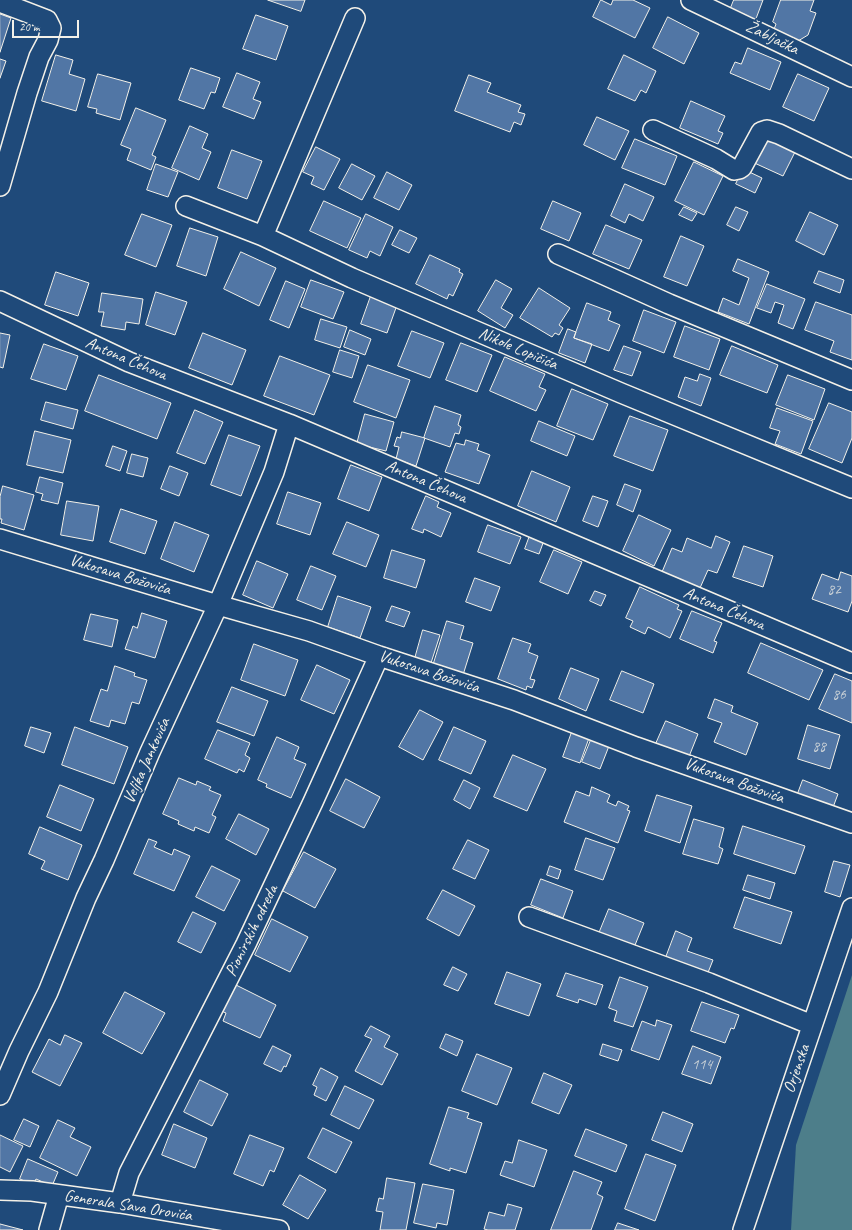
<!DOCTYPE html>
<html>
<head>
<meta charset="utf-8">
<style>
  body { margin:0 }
  #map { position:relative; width:852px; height:1230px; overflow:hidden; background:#1f4a7a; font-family:Caveat,sans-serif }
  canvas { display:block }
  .scale { position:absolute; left:12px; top:20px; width:67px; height:18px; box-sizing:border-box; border:2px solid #f4f1e8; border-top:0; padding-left:5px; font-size:12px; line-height:14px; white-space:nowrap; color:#f4f1e8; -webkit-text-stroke:3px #1f4a7a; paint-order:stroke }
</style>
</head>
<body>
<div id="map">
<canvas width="852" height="1230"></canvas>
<div class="scale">20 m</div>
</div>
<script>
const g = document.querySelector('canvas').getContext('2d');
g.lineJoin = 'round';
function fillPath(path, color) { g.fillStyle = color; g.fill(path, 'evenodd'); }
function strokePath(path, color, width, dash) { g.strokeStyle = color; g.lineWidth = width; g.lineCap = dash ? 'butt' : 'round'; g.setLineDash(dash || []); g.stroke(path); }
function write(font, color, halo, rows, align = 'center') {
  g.font = font + ' Caveat,sans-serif'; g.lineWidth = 4; g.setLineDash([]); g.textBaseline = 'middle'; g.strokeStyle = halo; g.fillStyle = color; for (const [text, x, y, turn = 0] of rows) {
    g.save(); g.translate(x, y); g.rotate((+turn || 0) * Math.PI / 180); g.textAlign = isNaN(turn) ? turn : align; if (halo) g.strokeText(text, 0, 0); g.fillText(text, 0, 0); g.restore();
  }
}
const green = new Path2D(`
  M852 975V1230H791L796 1145Z`);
const building = new Path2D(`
  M268 0H305L301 11Z
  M601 0 611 5 613 0H633L650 8 635 38 593 17Z
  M734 0H763L754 24 728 15Z
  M781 0H814L810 11 816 13 808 35 798 41 773 32 776 24 773 22Z
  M0 14 11 18 0 52Z
  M256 15 288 26 276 60 243 49Z
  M668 17 699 33 684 64 653 48Z
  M748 48 781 62 770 90 730 73 735 62 741 64Z
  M56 55 73 60 69 74 85 79 76 111 42 101Z
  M624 55 656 71 646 93 641 90 635 101 608 89Z
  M0 59 6 61 0 78Z
  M191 68 220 78 215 93 211 92 204 109 179 100Z
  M237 73 260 82 253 99 261 102 254 119 223 107Z
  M98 74 131 83 120 120 96 113 97 109 88 107Z
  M798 74 829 88 814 121 783 107Z
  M469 75 491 83 487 92 521 105 518 112 525 114 521 125 514 122 510 132 455 111Z
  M691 101 725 116 718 131 723 133 718 144 680 128Z
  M136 108 166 120 152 155 156 157 151 170 127 160 131 149 121 145Z
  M597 117 629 131 615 160 584 145Z
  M190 126 208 134 202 148 211 152 199 180 172 168Z
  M763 134 796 150 783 176 750 161Z
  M635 139 677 156 665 185 622 168Z
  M316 147 340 159 324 190 311 184 314 177 303 172Z
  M232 150 262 161 247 199 218 188Z
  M694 162 723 176 704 215 675 201Z
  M156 164 178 172 168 197 147 190Z
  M352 164 375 176 362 200 339 188Z
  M743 169 762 178 755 193 736 184Z
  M387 172 412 185 399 210 374 198Z
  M625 184 654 197 643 221 629 214 625 223 611 216Z
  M324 201 361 218 347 248 310 231Z
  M553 201 581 213 569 241 541 229Z
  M684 207 697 213 692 221 679 215Z
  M736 207 748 212 739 231 727 225Z
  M810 212 838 225 824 255 796 241Z
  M142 214 172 225 156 267 125 255Z
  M366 214 393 227 380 256 370 251 367 258 349 250Z
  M606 225 642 240 629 269 593 254Z
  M190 228 218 237 206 276 177 266Z
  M400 230 417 238 409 253 392 245Z
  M681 236 704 246 687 286 664 277Z
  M241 252 276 268 259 306 224 289Z
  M430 255 460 269 459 272 463 274 453 296 449 294 447 299 416 284Z
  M738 259 769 272 749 324 718 312 723 298 739 305 749 278 733 271Z
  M819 271 844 280 840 293 814 283Z
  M56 272 89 283 78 316 45 305Z
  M311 280 344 292 333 319 301 307Z
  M496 280 512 289 501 308 513 315 505 328 478 311Z
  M286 281 305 289 289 328 270 320Z
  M767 284 805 299 793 329 778 323 784 305 775 302 771 313 757 308Z
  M539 288 570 308 559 325 563 328 559 335 555 333 552 337 520 318Z
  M156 292 187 302 175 335 146 325Z
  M102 293 143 299 139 324 126 322 125 330 101 326 104 312H99Z
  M371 296 397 305 387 333 361 324Z
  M816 302 852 315V360L830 352 834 341 805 330Z
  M587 303 611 312 608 320 620 325 609 351 574 338Z
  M644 310 676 322 664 353 633 341Z
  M321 319 347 327 340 348 315 340Z
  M685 326 720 339 709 370 674 357Z
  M568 329 576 332 574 338 592 344 585 363 559 353Z
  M350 330 371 339 365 355 344 347Z
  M412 331 444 343 430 378 398 366Z
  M0 333 10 335 3 368 0 367Z
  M203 333 246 350 232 385 189 368Z
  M461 343 492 355 477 392 446 380Z
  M44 344 78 356 66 390 31 379Z
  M624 346 641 352 632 376 614 370Z
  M732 346 778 365 767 393 720 375Z
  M340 350 359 356 352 378 333 372Z
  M280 356 330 375 314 415 264 396Z
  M505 357 545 374 539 387 546 390 536 411 490 391Z
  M368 365 410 380 396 418 354 402Z
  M700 374 711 378 701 406 678 397 685 377 697 381Z
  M99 375 171 403 157 439 85 411Z
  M788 375 825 389 814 420 776 405Z
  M572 389 608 404 593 440 557 426Z
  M46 402 78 410 73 429 41 420Z
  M829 403 852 412V438L842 463 809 449Z
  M435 406 461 415 458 425 461 427 459 434 455 433 450 447 424 438Z
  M777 408 813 421 801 454 775 444 780 431 770 428Z
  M195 410 223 422 205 464 177 453Z
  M365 414 394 422 386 451 357 444Z
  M630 416 668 430 653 471 614 456Z
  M539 421 575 436 567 456 531 441Z
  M35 431 71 440 63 473 27 465Z
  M402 432 425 438 416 466 396 459 399 447 394 446 397 437 400 438Z
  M229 435 260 446 241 496 211 485Z
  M466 440 479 444 477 450 490 455 479 484 445 472 456 443 464 445Z
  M113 446 127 451 120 471 106 466Z
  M132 454 148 458 143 477 127 473Z
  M351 465 382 477 369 511 338 499Z
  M170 466 188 473 179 496 161 489Z
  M532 471 570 487 556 522 518 506Z
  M40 477 63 483 58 504 41 500 43 494 36 492Z
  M625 484 641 490 633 512 617 505Z
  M3 486 34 495 24 530 1 523 2 519H0V497Z
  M288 492 321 503 310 535 277 524Z
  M426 496 439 502 437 507 451 513 441 537 424 529 423 533 412 529Z
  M593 496 608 501 598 527 583 521Z
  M67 501 99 506 93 541 61 535Z
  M121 509 157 521 145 554 110 542Z
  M639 515 671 530 654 566 623 551Z
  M175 522 209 535 194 572 161 559Z
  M347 522 379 535 366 567 333 554Z
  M488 525 521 537 510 564 478 552Z
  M532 530 546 535 539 554 525 549Z
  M716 536 730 542 717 573 708 570 700 588 662 572 672 548 682 552 687 538 711 548Z
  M744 546 773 556 763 587 733 577Z
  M392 550 425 560 416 588 384 578Z
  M554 550 582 562 568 594 540 582Z
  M257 561 288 574 273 608 243 595Z
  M311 566 336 576 322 610 297 600Z
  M841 572 852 576V601L848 612 812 599 822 574 838 580Z
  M475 578 500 587 491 611 466 602Z
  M640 587 679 605 677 609 682 611 670 638 648 627 645 634 630 627 633 621 626 618Z
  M595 591 606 595 601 606 590 601Z
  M338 596 371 607 360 638 328 627Z
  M392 606 410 612 404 627 386 621Z
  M692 611 722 623 714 641 717 642 713 653 680 639Z
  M142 613 167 621 155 658 125 649 133 626 137 628Z
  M91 614 118 620 112 647 84 640Z
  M447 621 464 626 460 639 473 643 463 675 433 666Z
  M423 630 440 635 430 666 414 662Z
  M513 638 531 644 528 652 538 656 530 679 535 680 532 688 527 686 526 690 498 679Z
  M761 643 823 670 809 700 748 673Z
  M254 644 298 660 285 696 241 680Z
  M317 665 350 680 334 714 301 700Z
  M115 666 135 673 134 676 147 680 139 704 132 702 125 724 111 720 109 727 90 721 101 689 107 691Z
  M571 668 599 679 586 711 559 699Z
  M622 671 654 684 643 713 610 700Z
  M835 674 852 681V723L819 709Z
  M232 687 268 701 254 736 217 722Z
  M715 699 733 706 731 712 758 723 746 755 714 742 722 723 708 718Z
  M420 710 443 722 423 760 399 747Z
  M666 721 698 734 688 759 655 746Z
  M808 725 840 735 830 769 798 759Z
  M31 727 51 733 44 753 25 746Z
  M75 727 128 747 114 784 62 765Z
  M454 727 486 741 471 774 439 760Z
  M218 730 250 743 245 755 250 758 244 772 239 769 237 773 205 759Z
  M572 732 589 738 580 763 563 757Z
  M277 737 299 747 294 759 306 764 291 798 266 787 267 784 258 780Z
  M591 740 609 746 600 769 582 762Z
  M513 755 546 769 527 811 494 797Z
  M179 778 196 785 197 781 211 787 209 790 221 795 212 815 216 817 209 833 195 827 194 831 178 824 179 821 163 814Z
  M346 779 380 797 364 828 330 811Z
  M464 780 480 788 470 809 454 800Z
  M803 780 838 794 832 810 797 796Z
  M60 785 94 799 81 831 47 817Z
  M592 787 610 795 607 802 616 806 618 801 629 806 627 810 630 811 618 843 564 822 576 791 589 796Z
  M657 795 692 806 680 843 645 831Z
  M239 814 269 829 256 855 226 839Z
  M694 819 724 828 719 847 723 849 718 864 683 854Z
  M743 826 805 846 795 874 734 854Z
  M40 827 82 845 68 880 41 869 45 861 29 854Z
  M586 838 615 848 603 880 575 870Z
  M149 839 157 842 154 847 172 855 174 849 190 856 174 891 134 874Z
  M468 840 489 850 475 879 453 869Z
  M304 852 336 869 315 908 283 891Z
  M834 861 850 865 840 897 825 892Z
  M212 866 240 880 224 911 196 897Z
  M550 866 561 870 558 879 547 875Z
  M748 875 775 883 770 899 743 890Z
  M541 879 573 891 563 918 531 905Z
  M443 890 475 906 459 936 427 919Z
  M745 897 792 912 781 944 734 928Z
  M609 909 644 923 633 950 598 936Z
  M193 912 216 923 201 953 178 942Z
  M272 919 308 937 290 972 255 955Z
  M676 931 692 938 687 951 713 960 707 975 665 960Z
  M453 967 467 974 458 991 444 985Z
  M507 972 541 984 529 1016 495 1004Z
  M566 973 603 985 596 1005 579 999 578 1003 557 996Z
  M620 977 648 987 633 1027 614 1021 617 1011 609 1008Z
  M232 983 276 1005 260 1038 223 1021 226 1013 219 1010Z
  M125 992 165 1013 142 1054 103 1033Z
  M702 1002 739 1015 734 1029 731 1028 725 1043 691 1031Z
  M657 1020 672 1025 659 1060 631 1050 642 1021 655 1026Z
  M371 1026 390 1036 384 1047 398 1054 382 1085 355 1071 372 1039 365 1036Z
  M446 1034 463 1041 457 1056 440 1048Z
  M65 1035 82 1043 60 1086 32 1072 49 1039 60 1045Z
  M603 1044 622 1050 618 1061 600 1055Z
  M273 1046 291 1055 286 1067 284 1066 281 1072 264 1064Z
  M693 1046 721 1057 711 1084 682 1074Z
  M477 1054 512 1068 497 1105 462 1091Z
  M321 1068 338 1077 326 1101 314 1095 317 1087 313 1085Z
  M544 1073 572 1085 559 1114 532 1103Z
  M200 1080 228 1094 212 1126 184 1112Z
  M345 1086 374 1100 359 1129 331 1115Z
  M449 1107 469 1113 467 1118 482 1123 466 1173 450 1168V1171L430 1164Z
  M663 1112 693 1124 682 1152 652 1140Z
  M24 1119 39 1126 30 1147 14 1140Z
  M58 1120 75 1128 70 1137 91 1147 77 1176 40 1158Z
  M174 1124 207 1138 195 1168 162 1155Z
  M323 1128 352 1142 336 1173 308 1158Z
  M586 1129 627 1145 616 1172 575 1156Z
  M0 1135 23 1146 10 1172 0 1167Z
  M250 1135 284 1148 274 1172 270 1170 263 1186 234 1174Z
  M519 1140 547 1150 534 1187 500 1175 505 1161 512 1163Z
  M646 1154 676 1165 655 1221 625 1209Z
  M28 1159 58 1172 52 1186 36 1179 33 1185 20 1179Z
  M574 1171 602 1182 597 1194 603 1197 591 1230H551Z
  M300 1175 326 1190 308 1219 283 1205Z
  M387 1178 415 1183 406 1230H380L383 1212 376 1211 379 1198 383 1199Z
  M423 1184 454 1190 447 1225 437 1223 436 1228 414 1223Z
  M508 1204 522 1208 515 1230H488L484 1229 489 1212 504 1216Z
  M618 1223 639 1230H615Z
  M0 1224 23 1230H0Z`);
const street = new Path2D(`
  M691 0 852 77
  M0 2 47 20 51 28 48 40 39 57 27 93 0 186
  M653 130 716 159 734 170 739 169 742 167 761 132 767 130 779 134 852 169
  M186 206 263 236 352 278 621 393 852 488
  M263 236 355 18
  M558 254 669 304 852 380
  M0 301 129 362 289 424 852 663
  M0 539 218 605 309 631 379 656 514 700 636 747 852 823
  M529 917 709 983 812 1025
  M0 1095 19 1051 48 992 86 898 104 860 150 752 218 605 274 472 289 424
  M0 1190 32 1191 120 1203 279 1230
  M120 1203 129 1173 246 944 313 802 379 656
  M49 1230 59 1195
  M743 1230 852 908`);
const numberNames = [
  ["82",834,590],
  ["86",839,695],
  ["88",819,747],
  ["114",702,1065]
];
const streetNames = [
  ["Žabljačka",772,38,26],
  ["Nikole Lopičića",518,349,23],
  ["Antona Čehova",126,359,23],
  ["Antona Čehova",426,482,23],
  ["Vukosava Božovića",120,575,17],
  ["Antona Čehova",724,609,23],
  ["Vukosava Božovića",429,672,18],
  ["Veljka Jankovića",147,761,-66],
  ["Vukosava Božovića",734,781,20],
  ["Pionirskih odreda",252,931,-64],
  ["Orjenska",797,1069,-71],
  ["Generala Sava Orovića",128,1206,9]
];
fillPath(green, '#4d7e8a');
fillPath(building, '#5176a5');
strokePath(building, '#f4f1e8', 1);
strokePath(street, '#f4f1e8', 22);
strokePath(street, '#1f4a7a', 19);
write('15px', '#cbd2d7', null, numberNames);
write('17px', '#f4f1e8', '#1f4a7a', streetNames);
</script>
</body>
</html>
